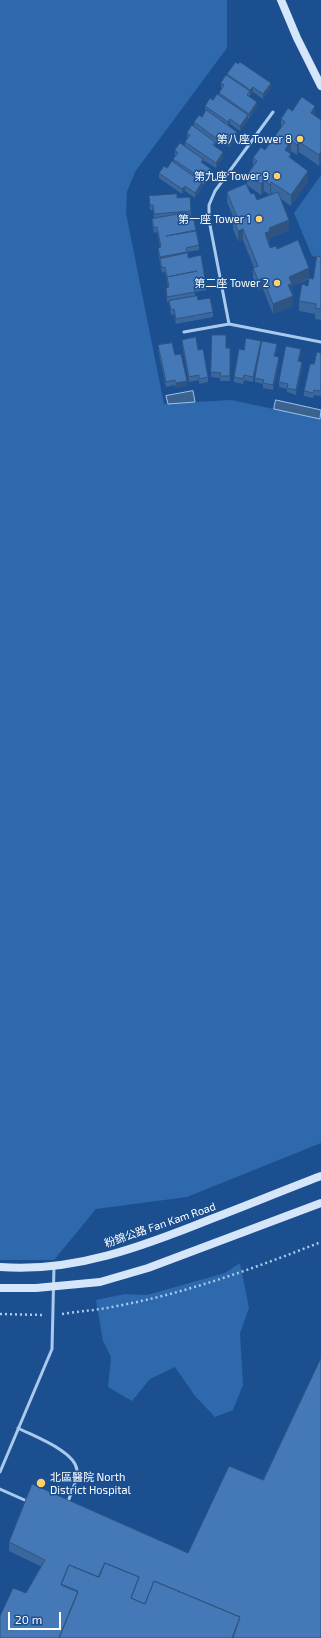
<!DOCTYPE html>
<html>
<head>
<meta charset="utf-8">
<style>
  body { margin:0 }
  #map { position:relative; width:321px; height:1638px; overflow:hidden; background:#1b4f8f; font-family:"Exo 2",sans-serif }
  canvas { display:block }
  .scale { position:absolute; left:8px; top:1612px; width:53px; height:18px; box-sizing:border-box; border:2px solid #fff; border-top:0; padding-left:5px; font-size:12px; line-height:14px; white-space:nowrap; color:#fff; -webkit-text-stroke:3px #1b4f8f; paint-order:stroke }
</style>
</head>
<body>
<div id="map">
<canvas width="321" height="1638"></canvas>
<div class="scale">20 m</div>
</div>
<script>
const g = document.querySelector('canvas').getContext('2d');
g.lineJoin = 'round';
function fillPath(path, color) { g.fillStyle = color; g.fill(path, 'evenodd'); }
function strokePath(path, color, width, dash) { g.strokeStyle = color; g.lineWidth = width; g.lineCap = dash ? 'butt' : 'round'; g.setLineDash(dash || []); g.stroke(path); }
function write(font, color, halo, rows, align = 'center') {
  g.font = font + ' "Exo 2","Noto Sans SC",sans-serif'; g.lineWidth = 3; g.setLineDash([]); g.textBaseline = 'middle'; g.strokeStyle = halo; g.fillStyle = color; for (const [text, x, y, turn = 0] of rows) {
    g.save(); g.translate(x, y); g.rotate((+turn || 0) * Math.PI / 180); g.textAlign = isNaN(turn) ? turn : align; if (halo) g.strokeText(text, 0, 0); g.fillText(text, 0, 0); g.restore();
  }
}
const green = new Path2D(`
  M0 0H227V48L135 172 127 192 126 213 164 404 231 400 321 419V1143L187 1197 96 1209 54 1260H0Z
  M321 175V258L312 256 294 213Z
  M240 1263 249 1308 240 1333 243 1385 233 1410 215 1417 195 1396 175 1367 150 1379 132 1401 108 1387 111 1357 103 1341 96 1300 125 1294 147 1295 225 1273Z`);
const water = new Path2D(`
  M193 391 195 402 168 404 166 396Z
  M276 400 321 410 320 419 274 409Z`);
const path = new Path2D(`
  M0 1314 43 1315
  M62 1314C81 1311 99 1310 117 1306 187 1293 255 1268 321 1242`);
const lane = new Path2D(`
  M229 324 209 220V205L215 191 273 112
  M184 332 229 324 321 342
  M18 1428C33 1436 75 1451 77 1470 78 1480 71 1492 68 1502
  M0 1472 52 1349 54 1266
  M0 1489 29 1502`);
const secondary = new Path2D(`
  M281 0 297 38 321 86
  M0 1267C73 1273 144 1246 211 1219 248 1205 284 1190 321 1176
  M0 1288H36L100 1282 148 1268 321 1203`);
const wall = new Path2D(`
  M227 74 271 88 263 99 253 92 249 96 257 107 249 119 248 118V120L240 131 230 124 229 126 237 136 230 147 219 140 217 144 215 143V147L223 157 216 168 203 160V164L211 174 204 185 202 184V187L195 198 185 191 182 194 159 178V173L167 168 173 162V159L175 156V150L185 146V142L187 139V133L194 126V122L202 117 205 112V106L213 100 219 95V93L222 88H221V83L227 76Z
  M292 111 315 116 321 120V162L319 166 299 152 297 155 291 151 289 154 291 159 308 181 291 206 281 199 289 230 270 238V241L268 242 270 248 277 249 309 278 313 279 321 257V320L315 319V314L299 311V301L308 286 309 279 292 286 293 306 273 314 263 289 258 290 253 278V268H254L243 240 238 241 233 229V219H234L227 202V192L251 194 257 200 273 194 271 193 270 195 264 191 261 195 247 185V175L253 166V158L265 150 281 128V119Z
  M149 196 177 198 191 211V216H193L199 245V250L187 252V253L188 258 206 285V290L195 292V296L198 300 213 312V317L176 324 174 314 171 315 169 302H167L166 292V288L168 287 165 272 162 273 158 253V248L160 247 157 232 154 233 152 224V219H154L153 210H150Z
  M212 335 226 348H230V381H220V378L211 377Z
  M182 340 198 350 208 377V382L199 384V380L189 382 182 345Z
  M158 345 175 355 187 386 176 388 175 385 166 387 158 350Z
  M261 346 253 382 244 380 243 384 234 382V377L244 350Z
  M277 349 275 357 279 362 273 390 263 388V384L255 382V378Z
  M321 353V396L314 395 313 398 304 396V391L314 364Z
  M301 354 299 361 302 367 296 395 287 392V389L279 387V382Z
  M9 1542 321 1638 26 1593 42 1567 9 1551Z`);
const shadedWall = new Path2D(`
  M271 83V88L263 99V94Z
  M253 87V92L250 95V90Z
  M257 102V107L249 119V114Z
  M315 106V116L311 113Z
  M248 115V120L240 131V126Z
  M230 119V124L228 127V122Z
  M237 132V136L230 147V142Z
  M219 135V140L217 144V139Z
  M291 140V151L285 160V150Z
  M299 142V152L297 155V145Z
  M223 152V157L216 168V163Z
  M321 152V162L319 166V155Z
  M203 159V164L201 167V162Z
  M211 169V174L204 185V180Z
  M308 171V181L291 206V195Z
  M264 180V191L261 195V184Z
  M202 182V187L195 198V193Z
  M271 182V193L270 195V185Z
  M185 186V191L182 194V189Z
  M289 220V230L270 238V241L265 244V233L269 228Z
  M243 229V240L238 241V231Z
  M309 268V278L292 286V294L288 285 289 277Z
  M263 278V289L258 290V280Z
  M293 296V306L273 314V304Z
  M261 341V346L253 382V377Z
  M277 344V349L274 361V356Z
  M301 349V354L298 366V361Z
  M279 357V362L273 390V385Z
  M302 362V367L296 395V390Z
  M187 381V386L176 388V383Z`);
const building = new Path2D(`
  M236 62 238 64 240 62 271 83 263 94 253 87 250 90 227 74Z
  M226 75 250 91 247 95 257 102 249 114 219 93 224 85 221 83Z
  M217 94 248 115 240 126 230 119 228 122 205 106 210 98 213 100Z
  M302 97 315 106 311 113 321 120V152L319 155 299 142 297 145 291 140 285 150 291 154 289 157 308 171 291 195 271 182 270 185 264 180 261 184 247 175 257 161 253 158 261 147 265 150 285 122 281 119 288 108 292 111Z
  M206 110 237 132 230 142 219 135 217 139 194 122 199 115 202 117Z
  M192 125 215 142 213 145 223 152 216 163 185 142 190 135 187 133Z
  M180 143 203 159 201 162 211 169 204 180 173 159 178 153 175 150Z
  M172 161 202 182 195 193 185 186 182 189 159 173 164 166 167 168Z
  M246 184 251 194 254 193 257 200 278 192 289 220 269 228 270 231 265 233 270 248 276 246 277 249 298 240 309 268 289 277 292 284 288 285 293 296 273 304 263 278 258 280 253 268 258 266 243 229 238 231 233 219 237 217 227 192Z
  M177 194V198L190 197 191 211 154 214 153 205H150L149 196Z
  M180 214 181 218 193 216 196 230 166 236 196 231 199 245 186 248 187 252 160 257 158 248 161 247 157 227 154 228 152 219Z
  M188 253V258L201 255 206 285 194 287 195 292 167 297 166 288 169 287 167 277 197 271 167 277 165 267 162 268 160 259Z
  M317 256 321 257V309L315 308 316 304 299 301 302 284 308 286 309 278 313 279Z
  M197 296 198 300 210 298 213 312 176 319 174 309 171 310 169 301Z
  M212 335H226V348H230V376H220L221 373 211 372Z
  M196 337 198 350 203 349 208 377 199 379V375L189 377 182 340Z
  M246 338 261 341 253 377 244 375 243 379 234 377 239 349 244 350Z
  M262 341 277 344 274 356 279 357 273 385 263 383 264 380 255 378Z
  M172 343 175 355 181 354 187 381 176 383 175 380 166 382 158 345Z
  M286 346 301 349 298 361 302 362 296 390 287 388 288 384 279 382Z
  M317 352 321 353V391L314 390 313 393 304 391 310 364H314Z
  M321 1358V1638H233L240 1617 154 1581 145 1604 131 1598 139 1577 105 1563 98 1577 69 1565 61 1585 78 1592 59 1638H0V1616L13 1588 26 1593 45 1560 9 1542 32 1484 188 1553 229 1466 263 1480Z
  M105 1563 139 1577 131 1598 145 1604 154 1581 240 1617 232 1638H59L78 1591 61 1584 69 1565 99 1577Z`);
const markers = [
  [300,139,4,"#ffd166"],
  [277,176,4,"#ffd166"],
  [259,219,4,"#ffd166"],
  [277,283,4,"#ffd166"],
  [41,1483,5,"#ffd166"]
];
const poiNames = [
  ["第八座 Tower 8",292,139],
  ["第九座 Tower 9",269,176],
  ["第一座 Tower 1",251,219],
  ["第二座 Tower 2",269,283],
  ["北區醫院 North",50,1477,"left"],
  ["District Hospital",50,1490,"left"]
];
const streetNames = [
  ["粉錦公路 Fan Kam Road",160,1225,-19]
];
fillPath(green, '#2e69ad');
fillPath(water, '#3c6290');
strokePath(water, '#9cc4f0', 1);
strokePath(path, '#a9c9ee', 2.5, [2, 3]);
strokePath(lane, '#a9c9ee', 3);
strokePath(secondary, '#d6e6fa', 8);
fillPath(wall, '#3a679d');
fillPath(shadedWall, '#305480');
fillPath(building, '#4478b7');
strokePath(building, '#305480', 1);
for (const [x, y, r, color] of markers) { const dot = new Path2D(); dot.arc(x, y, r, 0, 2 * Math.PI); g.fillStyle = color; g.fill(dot); strokePath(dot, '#1b4f8f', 1.5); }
write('11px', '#fff', '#1b4f8f', poiNames, 'right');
write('11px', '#fff', '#1b4f8f', streetNames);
</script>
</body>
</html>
